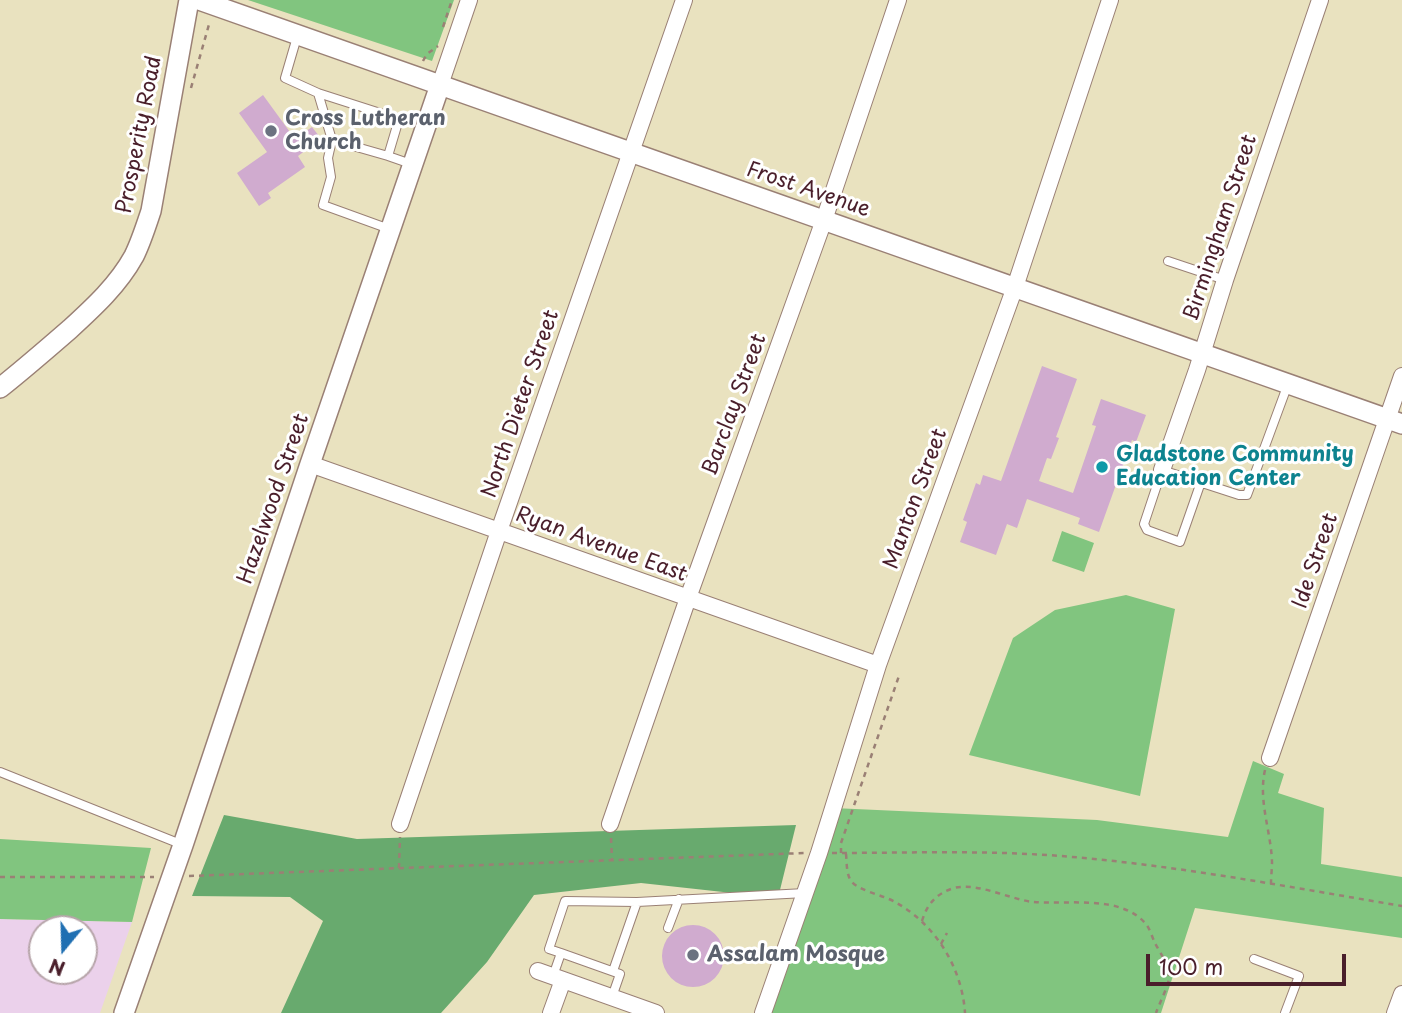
<!DOCTYPE html>
<html>
<head>
<meta charset="utf-8">
<style>
  body { margin:0 }
  #map { position:relative; width:1402px; height:1013px; overflow:hidden; background:#e9e2bf; font-family:"Playpen Sans",sans-serif }
  canvas { display:block }
  .north { position:absolute; left:28px; top:915px; width:70px; height:70px; box-sizing:border-box; background:#fff; border:2px solid #b7a5aa; border-radius:50%; rotate:199deg; font-size:19px; font-weight:700; line-height:28px; text-align:center; color:#4a1f2b }
  .north::after { content:''; display:block; margin:auto; width:24px; height:32px; background:#1f6fb2; clip-path:polygon(50% 0,100% 100%,50% 72%,0 100%) }
  .scale { position:absolute; left:1146px; top:954px; width:200px; height:32px; box-sizing:border-box; border:4px solid #4a1f2b; border-top:0; padding-left:9px; font-size:21px; line-height:24px; white-space:nowrap; color:#4a1f2b; -webkit-text-stroke:5px #fff; paint-order:stroke }
</style>
</head>
<body>
<div id="map">
<canvas width="1402" height="1013"></canvas>
<div class="north">N</div>
<div class="scale">100 m</div>
</div>
<script>
const g = document.querySelector('canvas').getContext('2d');
g.lineJoin = 'round';
function fillPath(path, color) { g.fillStyle = color; g.fill(path, 'evenodd'); }
function strokePath(path, color, width, dash) { g.strokeStyle = color; g.lineWidth = width; g.lineCap = dash ? 'butt' : 'round'; g.setLineDash(dash || []); g.stroke(path); }
function write(font, color, halo, rows, align = 'center') {
  g.font = font + ' "Playpen Sans",sans-serif'; g.lineWidth = 6; g.setLineDash([]); g.textBaseline = 'middle'; g.strokeStyle = halo; g.fillStyle = color; for (const [text, x, y, turn = 0] of rows) {
    g.save(); g.translate(x, y); g.rotate((+turn || 0) * Math.PI / 180); g.textAlign = isNaN(turn) ? turn : align; if (halo) g.strokeText(text, 0, 0); g.fillText(text, 0, 0); g.restore();
  }
}
const built = new Path2D(`
  M0 919 132 922 100 1013H0ZM42 929H84V971H42Z`);
const green = new Path2D(`
  M248 0H454L432 61Z
  M1062 531 1094 543 1084 572 1052 561Z
  M1126 595 1175 609 1140 796 969 755 1013 638 1055 610Z
  M1253 761 1284 774 1278 793 1324 808 1321 864 1402 877V938L1195 908 1161 1013H763L833 808 1097 820 1228 837Z
  M0 839 151 848 132 922 0 919Z`);
const forest = new Path2D(`
  M224 815 357 839 796 825 778 898 641 883 534 895 487 962 441 1013H281L323 921 290 897 192 896Z`);
const building = new Path2D(`
  M263 95 295 139 312 127 319 136 304 147 306 150 298 156 305 167 268 193 271 198 259 206 237 173 267 152 239 113Z
  M1042 366 1077 379 1056 437 1059 438 1051 459 1047 458 1039 481 1073 493 1096 426 1092 425 1101 399 1146 415 1136 442 1132 440 1099 532 1078 524 1080 518 1027 499 1017 528 1007 524 996 555 960 542 967 522 963 520 976 483 980 485 983 475 1001 481Z
  M662 956a31 31 0 1 1 62 0a31 31 0 1 1-62 0Z`);
const path = new Path2D(`
  M443 27 452 0
  M423 61 427 54 438 46
  M191 88 210 21
  M1265 770C1258 801 1271 831 1272 862 1272 869 1271 877 1271 884
  M611 838 612 859
  M832 853C908 853 985 850 1061 856 1175 865 1289 887 1402 906
  M841 853V843L900 673
  M846 854C847 863 846 873 851 881 859 891 883 895 895 902 935 924 962 967 965 1013
  M399 868 400 837
  M189 876 805 853
  M0 877H154
  M922 921C927 904 937 893 954 888 977 882 1009 899 1033 902 1068 905 1120 894 1146 924 1150 929 1152 937 1155 943 1160 953 1170 966 1169 978 1168 987 1159 1004 1156 1013
  M941 944 947 933`);
const service = new Path2D(`
  M297 37 285 78 318 93 332 140 328 158 331 177 323 205 381 226 391 227
  M318 93 399 119 388 156 411 164
  M332 140 388 156
  M1168 261 1225 280
  M1201 482 1180 542 1147 530 1144 524 1162 470 1239 495H1247L1288 384
  M0 772 183 845
  M637 902 805 893
  M668 928 679 899
  M561 953 549 949 565 901 637 902 613 971
  M1254 959 1299 976 1285 1013
  M553 976 561 953 620 974 612 997`);
const minor = new Path2D(`
  M440 85 469 0
  M310 464 878 665
  M1162 470 1197 370 1225 280 1320 0
  M1270 758 1402 376
  M400 824 499 531 684 0
  M610 824 688 598 824 220 898 0
  M538 971 656 1013
  M551 1013 563 980
  M763 1013 819 853 878 665 1015 287 1110 0
  M1395 1013 1402 994`);
const tertiary = new Path2D(`
  M199 0 1402 424
  M0 388C24 369 47 349 70 329 94 307 118 285 134 256 141 242 146 226 151 211L189 0
  M124 1013 183 845 310 464 440 85`);
const markers = [
  [271,131,7,"#6b7280"],
  [1102,467,7,"#0f9aa8"],
  [693,955,7,"#6b7280"]
];
const worshipNames = [
  ["Cross Lutheran",285,119],
  ["Church",285,143],
  ["Assalam Mosque",707,955]
];
const streetNames = [
  ["Prosperity Road",140,135,-79],
  ["Frost Avenue",808,190,19],
  ["Birmingham Street",1221,228,-72],
  ["North Dieter Street",521,404,-71],
  ["Barclay Street",735,405,-70],
  ["Hazelwood Street",274,499,-71],
  ["Manton Street",916,499,-70],
  ["Ryan Avenue East",601,545,20],
  ["Ide Street",1316,561,-71]
];
const cultureNames = [
  ["Gladstone Community",1116,455],
  ["Education Center",1116,479]
];
fillPath(built, '#ebd1eb');
fillPath(green, '#81c57f');
fillPath(forest, '#68aa6e');
fillPath(building, '#d0abcf');
strokePath(service, '#9a8075', 10);
strokePath(minor, '#9a8075', 18);
strokePath(tertiary, '#9a8075', 22);
strokePath(path, '#9a8075', 2.5, [5, 5]);
strokePath(service, '#fff', 8);
strokePath(minor, '#fff', 16);
strokePath(tertiary, '#fff', 19);
for (const [x, y, r, color] of markers) { const dot = new Path2D(); dot.arc(x, y, r, 0, 2 * Math.PI); g.fillStyle = color; g.fill(dot); strokePath(dot, '#fff', 2.5); }
write('bold 21px', '#5b616d', '#fff', worshipNames, 'left');
write('21px', '#4a1f2b', '#fff', streetNames);
write('bold 21px', '#0d838f', '#fff', cultureNames, 'left');
</script>
</body>
</html>
